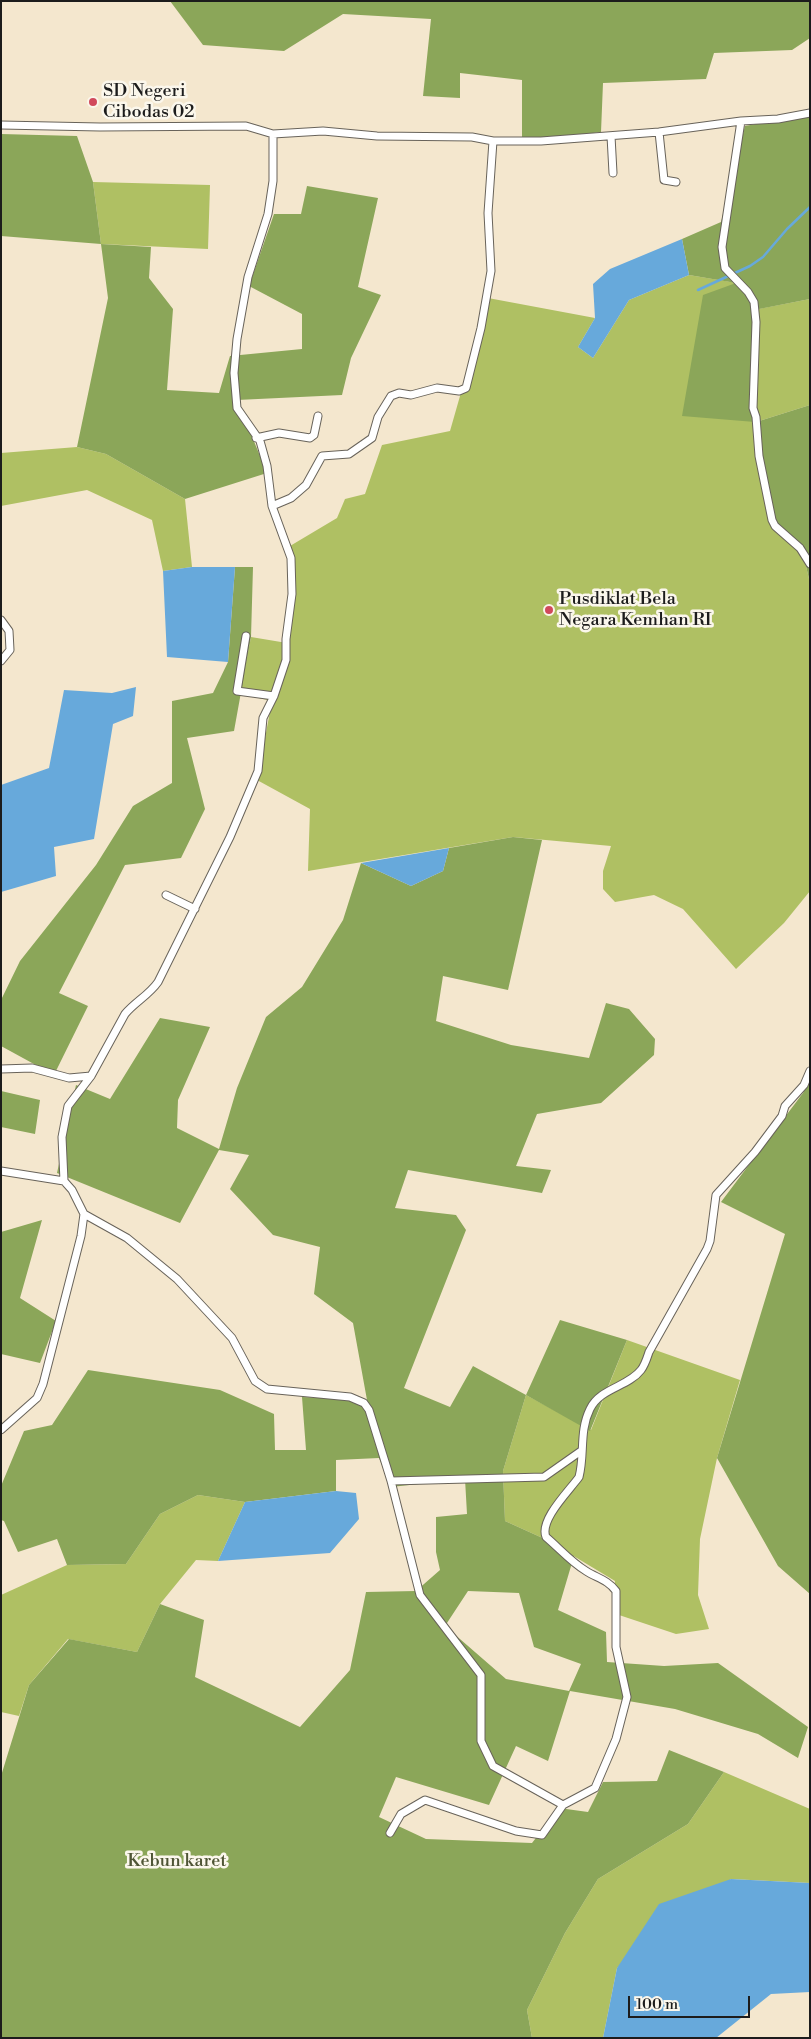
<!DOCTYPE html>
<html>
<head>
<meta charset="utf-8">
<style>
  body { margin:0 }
  #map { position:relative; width:811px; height:2039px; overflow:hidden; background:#f4e7ce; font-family:"Libre Bodoni",serif }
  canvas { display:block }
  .frame { position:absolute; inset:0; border:2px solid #1c1c1c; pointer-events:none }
  .scale { position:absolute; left:628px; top:1996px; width:122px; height:22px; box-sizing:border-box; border:2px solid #1c1c1c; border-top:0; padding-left:6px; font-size:15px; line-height:18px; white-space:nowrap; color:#1c1c1c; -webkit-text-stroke:4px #fbf7ec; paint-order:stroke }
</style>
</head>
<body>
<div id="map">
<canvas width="811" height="2039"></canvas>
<div class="frame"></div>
<div class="scale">100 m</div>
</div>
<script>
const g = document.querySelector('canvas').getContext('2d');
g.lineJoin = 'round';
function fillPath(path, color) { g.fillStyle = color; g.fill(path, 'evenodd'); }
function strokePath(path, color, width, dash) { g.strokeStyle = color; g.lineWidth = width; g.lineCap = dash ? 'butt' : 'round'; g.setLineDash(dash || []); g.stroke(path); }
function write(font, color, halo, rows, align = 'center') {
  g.font = font + ' "Libre Bodoni",serif'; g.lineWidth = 5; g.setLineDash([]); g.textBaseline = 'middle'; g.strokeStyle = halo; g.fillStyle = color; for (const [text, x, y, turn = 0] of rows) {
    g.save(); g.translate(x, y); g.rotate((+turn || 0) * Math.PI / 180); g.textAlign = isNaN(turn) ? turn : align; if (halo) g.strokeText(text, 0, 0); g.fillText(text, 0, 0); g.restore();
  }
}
const green = new Path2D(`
  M93 182 210 185 208 249 101 244Z
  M689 275 737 283 753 310 810 299V405L756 422 804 558 810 583V891L784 923 736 969 683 909 654 895 615 902 603 889V871L611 846 513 837 308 871 310 809 257 780 272 701 240 694 251 637 287 643 290 546 337 518 345 499 365 494 382 445 450 431 488 298 595 318 578 347 593 358 629 300Z
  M77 447 106 454 185 499 192 567 163 571 152 520 87 490 1 506V453Z
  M627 1340 740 1380 717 1458 700 1539 698 1595 709 1629 676 1634 613 1613 615 1581 547 1540 505 1521 503 1471 526 1395 591 1430Z
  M198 1495 245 1502 218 1561 196 1560 160 1604 137 1652 68 1639 29 1685 19 1716 1 1712V1595L67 1565 126 1564 160 1514Z
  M724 1772 810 1809V1883L731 1879 617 1968 603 2038H532L527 2010 565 1933 598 1879 688 1824Z`);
const forest = new Path2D(`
  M170 1H810V38L792 50 714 53 706 79 603 83 601 132 522 142V80L460 73V98L423 96 431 19 343 14 284 51 203 45Z
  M810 114V299L754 310 756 422 810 405V583L804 558 772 527 755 422 682 416 703 295 736 283 689 275 682 239 721 222 745 126Z
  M1 134 77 136 93 182 101 244 151 247 149 278 173 309 167 390 219 393 230 356 302 349V314L249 286 274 214H301L307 186 378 198 358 287 381 295 351 358 342 395 237 400 267 473 185 499 106 454 77 447 108 298 101 244 1 236Z
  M235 567H253L251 637 234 731 187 738 205 809 181 858 125 865 59 993 88 1006 54 1075 1 1046V1000L20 961 96 865 133 806 172 783V701L213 693 228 662Z
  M513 837 542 840 508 990 443 976 436 1021 511 1045 589 1058 606 1003 629 1009 655 1039 654 1055 601 1103 537 1114 516 1166 551 1170 542 1193 408 1170 395 1208 456 1215 466 1230 404 1388 450 1407 473 1366 526 1395 560 1320 627 1340 590 1431 526 1395 503 1471 505 1521 547 1540 574 1556 558 1610 606 1632 607 1662 664 1666 718 1663 808 1727 798 1758 758 1734 675 1709 570 1691 548 1761 516 1746 489 1805 396 1777 379 1817 426 1839 532 1843 559 1808 588 1812 603 1782 657 1781 669 1750 724 1772 688 1824 598 1879 565 1933 527 2010 532 2038H1V1776L29 1685 69 1639 137 1652 160 1604 204 1620 195 1677 300 1727 350 1670 366 1592 416 1591 440 1570 436 1552V1517L467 1514 465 1479 391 1487 379 1458 336 1460V1491L245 1502 198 1495 160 1514 126 1564 67 1565 57 1539 18 1552 4 1521 1 1520V1486L24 1431 52 1425 88 1370 220 1390 274 1414 275 1450H306L302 1397 367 1400 353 1323 314 1294 320 1247 273 1235 230 1189 249 1155 219 1150 180 1223 57 1173 76 1085 110 1099 160 1018 210 1027 178 1100 177 1128 219 1149 237 1088 266 1017 302 987 343 920 361 863 411 886 443 871 449 848ZM468 1591 519 1593 534 1647 581 1664 569 1691 506 1679 445 1626Z
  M810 1081V1594L778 1566 717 1458 785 1234 721 1202 803 1093Z
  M1 1091 40 1100 35 1134 1 1127Z
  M42 1220 20 1298 56 1321 40 1363 1 1354V1232Z`);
const water = new Path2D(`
  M682 239 689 275 629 300 593 358 578 347 595 318 593 284 610 269Z
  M192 567H235L228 662 167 657 163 571Z
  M136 687 133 716 113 724 94 839 54 847 56 876 1 892V785L49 768 64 690 112 693Z
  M449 848 443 871 411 886 361 863Z
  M336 1491 356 1493 359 1519 330 1553 218 1561 245 1502Z
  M731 1879 810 1883V1992L771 1994 716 2038H603L617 1968 659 1904Z`);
const stream = new Path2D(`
  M698 290 750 266 763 257 787 229 810 207`);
const street = new Path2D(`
  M741 121 722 247 725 268 748 292 754 302 756 322 753 408 756 417 759 456 772 520 775 526 800 548 810 564
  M1 125 100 127 246 126 273 134 323 131 377 136 472 137 493 141H541L659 132 741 121 778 119 810 113
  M659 132 664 180 676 182
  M611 136 613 173
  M256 438 279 433 310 438 314 435 318 416
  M272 506 291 498 306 485 322 456 349 454 372 438 378 417 391 396 399 393 411 395 437 388 459 391 466 388 481 328 491 271 488 213 493 141
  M1 620 9 631 10 650 1 661
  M246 636 237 691 274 696
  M166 895 195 909
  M1 1069 32 1068 69 1078 91 1076
  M1 1171 64 1181 72 1190 84 1214 127 1238 177 1279 232 1338 255 1381 267 1389 350 1397 364 1403 369 1410 391 1481 420 1595 481 1675V1741L493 1766 563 1805
  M64 1181 62 1137 68 1106 91 1076 125 1014C135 1002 149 995 158 982L230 837 258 771 263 718 274 696 286 660V639L292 594 291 558 272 506 267 466 260 441 237 408 234 373 237 339 248 277 268 214 273 181V134
  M1 1430 37 1398 43 1384 81 1236 84 1214
  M391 1481 544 1477 581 1451
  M390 1833 401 1814 425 1800 516 1831 542 1835 563 1805 595 1788 616 1739 627 1697 616 1647V1591C608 1580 597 1578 586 1571 571 1562 559 1548 546 1537 539 1520 569 1491 579 1477 585 1454 579 1431 590 1409 600 1388 628 1387 641 1370 645 1365 647 1358 649 1352L707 1249 710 1241 716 1195 755 1152 782 1116 785 1106 804 1085 810 1071`);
const markers = [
  [93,102,5,"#d1495b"],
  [549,610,5,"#d1495b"]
];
const poiNames = [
  ["SD Negeri",103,92],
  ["Cibodas 02",103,113],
  ["Pusdiklat Bela",559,600],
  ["Negara Kemhan RI",559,621]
];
const parkNames = [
  ["Kebun karet",177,1862]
];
fillPath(green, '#afc063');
fillPath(forest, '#8ba659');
fillPath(water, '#67a9db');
strokePath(stream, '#67a9db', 2.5);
strokePath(street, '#68635a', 9);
strokePath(street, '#fff', 7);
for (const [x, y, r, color] of markers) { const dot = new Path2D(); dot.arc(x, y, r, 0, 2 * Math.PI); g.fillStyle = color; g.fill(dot); strokePath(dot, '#fbf7ec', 2); }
write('18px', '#1c1c1c', '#fbf7ec', poiNames, 'left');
write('18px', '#4f5535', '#fbf7ec', parkNames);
</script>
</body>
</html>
